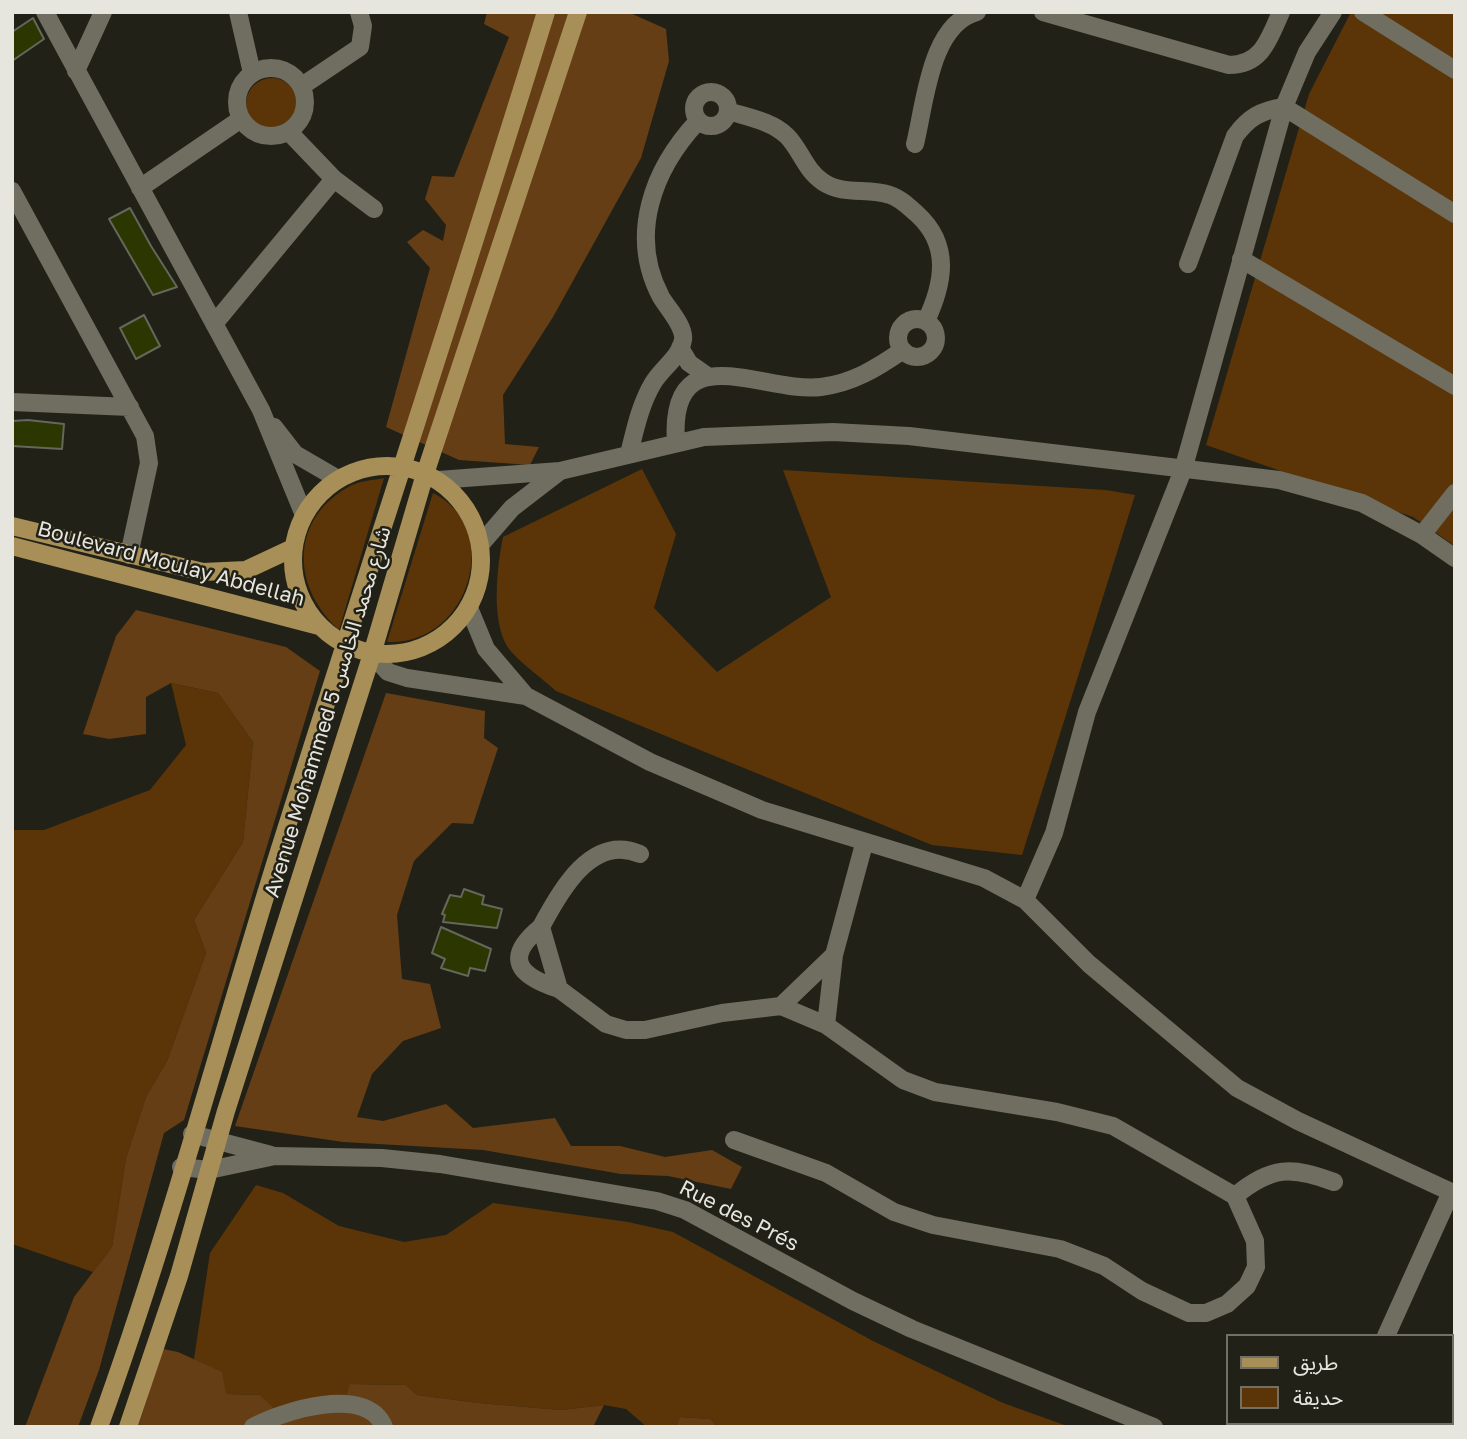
<!DOCTYPE html>
<html>
<head>
<meta charset="utf-8">
<style>
  body { margin:0 }
  #map { position:relative; width:1467px; height:1439px; overflow:hidden; background:#222117; font-family:"Golos Text","Noto Sans Arabic",sans-serif }
  canvas { display:block }
  .frame { position:absolute; inset:0; border:14px solid #e6e6df; pointer-events:none }
  .legend { position:absolute; left:1226px; top:1334px; width:228px; height:91px; box-sizing:border-box; background:#222117; border:2px solid #707067; margin:0; padding:9px 12px; list-style:none; font-size:21px; color:#e6e6df }
  .legend li { display:flex; align-items:center; gap:14px; height:35px }
  .legend b { width:35px; border:2px solid #707067 }
</style>
</head>
<body>
<div id="map">
<canvas width="1467" height="1439"></canvas>
<div class="frame"></div>
<ul class="legend">
<li><b style="height:9px;background:#a88f57"></b>طريق</li>
<li><b style="height:19px;background:#5b3508"></b>حديقة</li>
</ul>
</div>
<script>
const g = document.querySelector('canvas').getContext('2d');
g.lineJoin = 'round';
function fillPath(path, color) { g.fillStyle = color; g.fill(path, 'evenodd'); }
function strokePath(path, color, width, dash) { g.strokeStyle = color; g.lineWidth = width; g.lineCap = dash ? 'butt' : 'round'; g.setLineDash(dash || []); g.stroke(path); }
function write(font, color, halo, rows, align = 'center') {
  g.font = font + ' "Golos Text","Noto Sans Arabic",sans-serif'; g.lineWidth = 5; g.setLineDash([]); g.textBaseline = 'middle'; g.strokeStyle = halo; g.fillStyle = color; for (const [text, x, y, turn = 0] of rows) {
    g.save(); g.translate(x, y); g.rotate((+turn || 0) * Math.PI / 180); g.textAlign = isNaN(turn) ? turn : align; if (halo) g.strokeText(text, 0, 0); g.fillText(text, 0, 0); g.restore();
  }
}
const green = new Path2D(`
  M1351 12H1455V546L1413 517 1206 445 1309 94Z
  M246 104a26 26 0 1 1 52 0a26 26 0 1 1-52 0Z
  M642 469 676 534 654 608 717 672 831 597 783 470 1106 490 1135 495 1022 855 932 845 556 691C543 679 516 660 507 646 491 619 497 567 503 537Z
  M384 478 339 630C291 586 289 518 352 485 361 481 374 480 384 478Z
  M433 493C504 528 470 646 387 642Z
  M171 683 218 693 253 742 243 842 194 920 206 953 167 1061 146 1097 126 1158 112 1247 93 1272 12 1244V830H44L150 790 186 745Z
  M256 1185 283 1193 339 1226 404 1242 446 1235 493 1203 628 1222 673 1232 873 1341 1003 1403 1070 1427H716L711 1419 681 1417 677 1427H647L626 1409 604 1405 561 1410 479 1403 417 1395 406 1385 351 1384 346 1397 275 1409 259 1395 225 1394 194 1359 210 1253Z`);
const forest = new Path2D(`
  M487 12H628L666 29 669 61 641 158 553 317 503 395 505 444 539 447 530 465 459 460 386 427 430 268 407 242 423 230 443 241 446 225 425 199 432 176 454 177 509 37 484 24Z
  M136 610 286 647 320 671 184 1120 164 1133 99 1370 78 1427H25L74 1297 112 1247 126 1158 146 1097 167 1061 206 953 194 920 243 842 253 742 218 693 171 683 146 697V734L109 739 83 734 116 636Z
  M386 693 485 711 484 738 498 748 473 824 452 823 414 861 397 915 402 979 430 984 441 1028 403 1041 372 1074 357 1117 383 1121 446 1104 473 1128 555 1118 571 1146H620L665 1157 712 1150 742 1167 731 1189 668 1176 621 1174 483 1150 343 1142 235 1126Z
  M163 1349 178 1352 222 1372 226 1394 260 1395 275 1409 346 1397 350 1384 406 1385 417 1395 479 1403 561 1410 604 1405 593 1427H138Z
  M680 1417 711 1419 716 1427H677Z`);
const building = new Path2D(`
  M33 18 44 39 12 61V32Z
  M130 208 151 246 177 287 153 295 109 219Z
  M144 315 160 346 136 359 120 328Z
  M28 420 64 424 62 449 12 446V421Z
  M464 889 484 896 482 904 502 909 497 928 443 922 445 915 442 914 450 895 461 897Z
  M441 927 491 949 485 971 470 968 468 976 441 968 445 959 432 953Z`);
const minor = new Path2D(`
  M45 12 261 410 304 515
  M238 12 252 73
  M1043 12 1229 65C1262 65 1269 39 1281 12
  M1363 12 1455 70
  M237 102a34 34 0 1 1 68 0a34 34 0 1 1-68 0Z
  M76 71 103 12
  M302 86 360 47 363 26 359 12
  M694 109a17 17 0 1 1 34 0a17 17 0 1 1-34 0Z
  M728 111C747 117 772 121 787 136 801 150 805 170 823 182 844 196 868 187 890 195 900 198 909 207 917 214 951 245 944 283 926 321
  M289 132 334 179 374 209
  M915 144C925 104 930 24 977 12
  M140 188 241 119
  M12 191 145 436 149 463 129 555
  M1241 259 1455 386
  M1188 264 1235 136C1249 117 1260 111 1284 107L1455 214
  M898 338a19 19 0 1 1 38 0a19 19 0 1 1-38 0Z
  M214 324 334 179
  M680 348 689 363 709 377
  M12 402 130 407
  M274 427 295 454 338 479
  M676 443C668 332 763 394 821 387 853 383 877 368 903 350
  M629 454C635 430 640 405 653 383 662 368 680 357 683 340 685 326 668 309 661 297 628 235 653 169 698 121
  M438 480 560 471 704 437 833 432 909 436 1279 480 1362 503 1422 535 1455 558
  M1422 535 1455 493
  M480 545 512 508 560 471
  M469 608 486 649 526 696
  M372 654 388 672 407 678 526 696 650 762 762 810 984 878 1025 900 1089 964 1237 1088 1298 1121 1451 1192 1386 1336
  M640 854C592 833 560 891 541 927L559 989 606 1024 626 1030H645L722 1013 781 1006 826 1025 903 1080 935 1092 1057 1112 1113 1126 1235 1196 1255 1241 1256 1267 1247 1286 1227 1304 1206 1313H1189L1142 1291 1104 1266 1060 1249 933 1225 894 1212 826 1173 734 1140
  M1025 900 1054 833 1087 712 1183 470 1284 107 1307 52 1333 12
  M541 927C503 958 518 976 559 989
  M781 1006 834 955 864 844
  M826 1025 834 955
  M192 1134 271 1155
  M181 1167 209 1170 275 1156 382 1158 440 1164 657 1201 685 1210 853 1301 912 1329 1154 1427
  M1235 1196C1271 1166 1292 1166 1334 1182
  M1372 1423 1373 1427
  M253 1427C282 1411 367 1384 384 1427`);
const major = new Path2D(`
  M293 560a94 94 0 1 1 188 0a94 94 0 1 1-188 0Z
  M12 526 203 572 246 570 293 548
  M12 546 319 626
  M99 1427C167 1240 218 1047 277 858 366 576 459 295 546 12
  M128 1427 179 1276 226 1111 372 654 425 474 578 12`);
const streetNames = [
  ["Boulevard Moulay Abdellah",171,564,15],
  ["Avenue Mohammed 5 شارع محمد الخامس",328,712,-73],
  ["Rue des Prés",739,1216,27]
];
fillPath(green, '#5b3508');
fillPath(forest, '#653e15');
fillPath(building, '#2b3600');
strokePath(building, '#64675c', 2);
strokePath(minor, '#6f6e61', 18);
strokePath(major, '#a88f57', 18);
write('21px', '#e6e6df', '#222117', streetNames);
</script>
</body>
</html>
